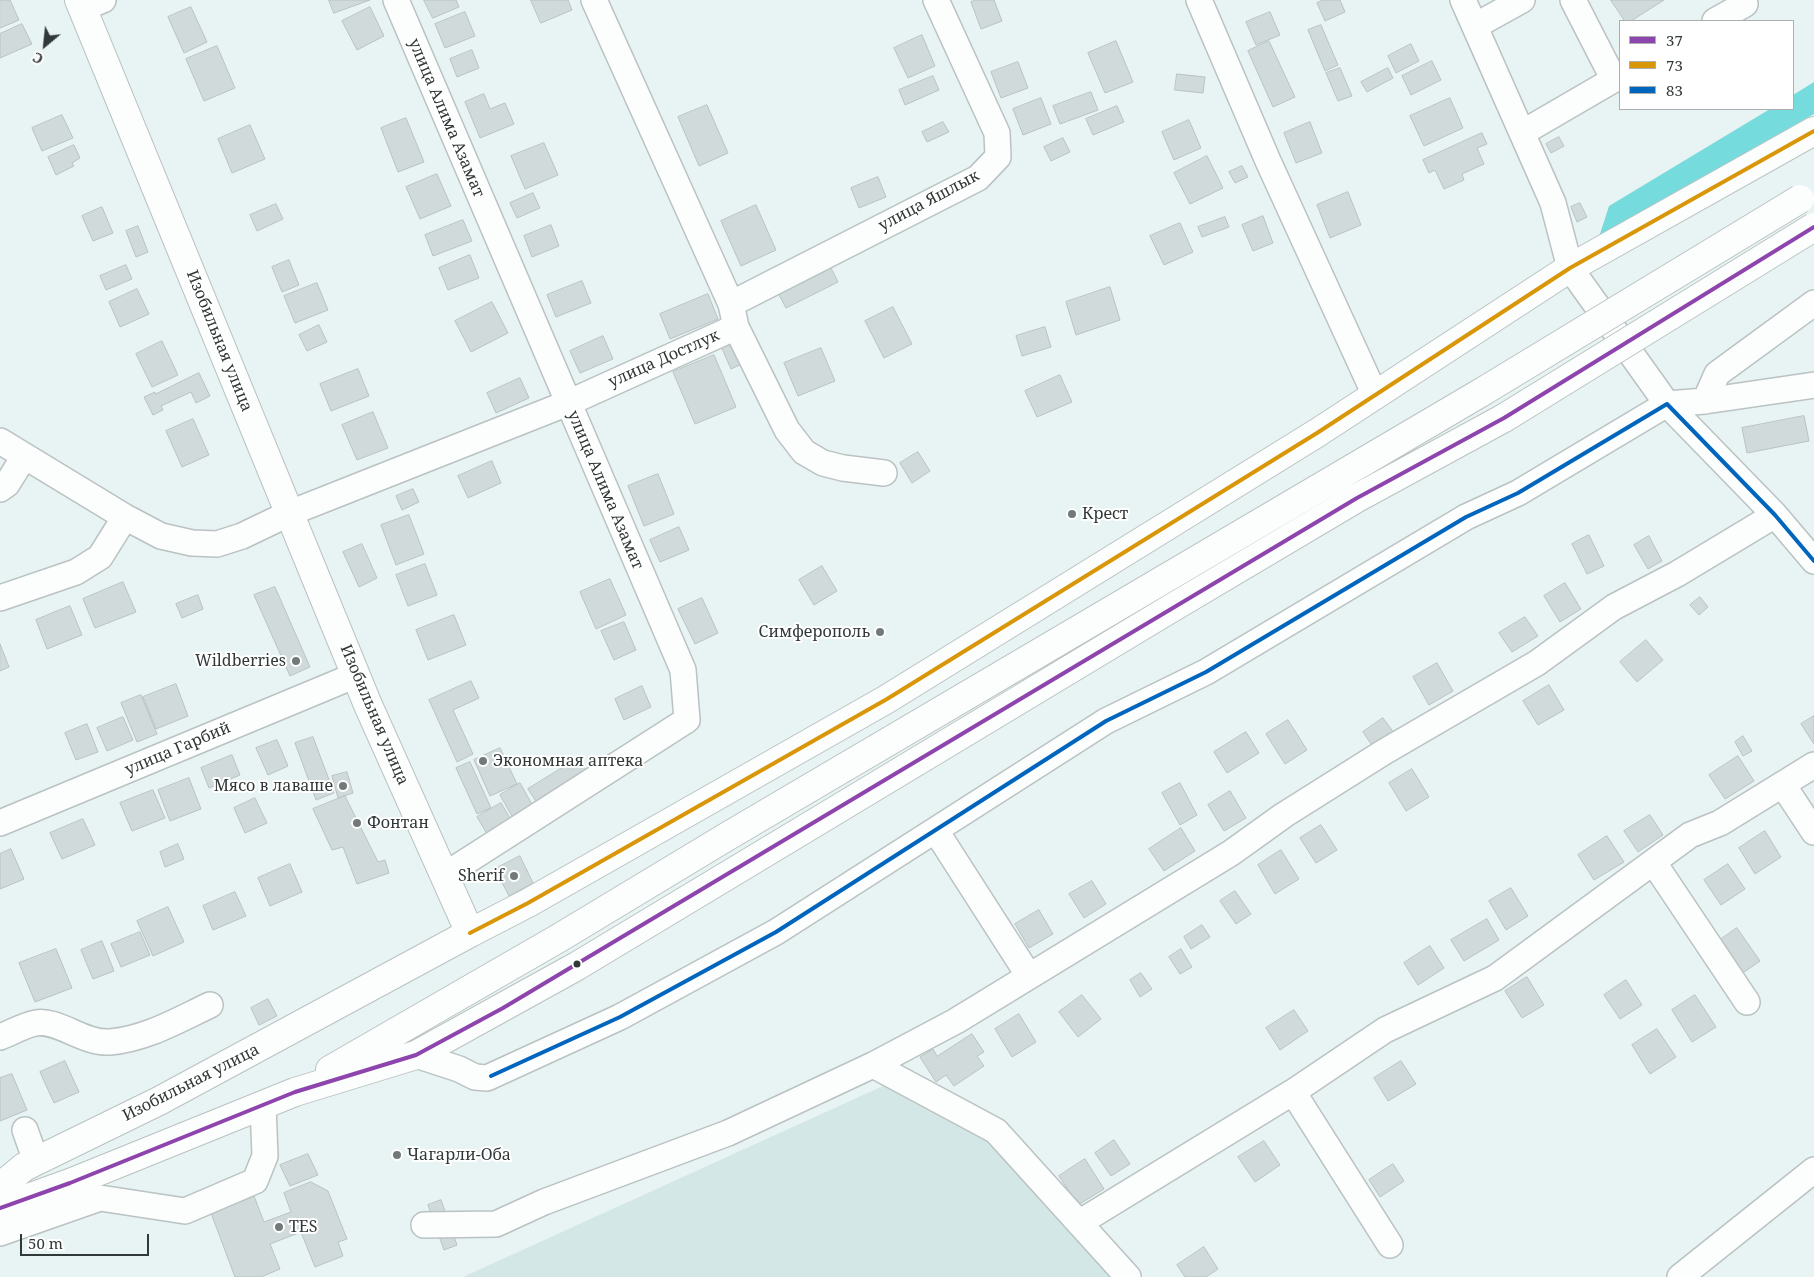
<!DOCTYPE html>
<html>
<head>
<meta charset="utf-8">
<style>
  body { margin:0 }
  #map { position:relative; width:1814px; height:1277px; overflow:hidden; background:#e8f3f3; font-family:"Noto Serif",serif }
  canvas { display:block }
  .legend { position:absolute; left:1619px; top:20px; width:175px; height:90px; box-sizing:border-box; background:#fff; border:1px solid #adafaf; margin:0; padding:6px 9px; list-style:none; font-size:15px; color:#313838 }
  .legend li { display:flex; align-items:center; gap:10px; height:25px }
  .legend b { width:25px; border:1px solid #adafaf }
  .north { position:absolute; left:20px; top:20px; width:50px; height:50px; -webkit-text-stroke:4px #fff; paint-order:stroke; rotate:208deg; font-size:14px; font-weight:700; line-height:20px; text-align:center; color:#313838 }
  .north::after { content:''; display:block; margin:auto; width:18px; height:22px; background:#313838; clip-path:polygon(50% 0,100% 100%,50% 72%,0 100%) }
  .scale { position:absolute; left:20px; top:1234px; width:129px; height:22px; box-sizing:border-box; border:2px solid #313838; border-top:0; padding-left:6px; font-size:15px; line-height:18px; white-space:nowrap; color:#313838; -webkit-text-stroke:4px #fff; paint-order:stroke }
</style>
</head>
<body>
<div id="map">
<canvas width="1814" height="1277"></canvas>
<ul class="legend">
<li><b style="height:6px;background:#8e44ad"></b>37</li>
<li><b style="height:6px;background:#d99608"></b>73</li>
<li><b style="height:6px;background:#0065bd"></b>83</li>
</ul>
<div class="north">С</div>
<div class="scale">50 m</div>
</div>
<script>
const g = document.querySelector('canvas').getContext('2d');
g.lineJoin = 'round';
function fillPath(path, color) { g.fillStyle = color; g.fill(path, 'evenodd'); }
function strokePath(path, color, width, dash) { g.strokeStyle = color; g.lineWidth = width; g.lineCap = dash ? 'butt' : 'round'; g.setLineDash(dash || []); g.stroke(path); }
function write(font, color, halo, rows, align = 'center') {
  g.font = font + ' "Noto Serif",serif'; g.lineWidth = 4; g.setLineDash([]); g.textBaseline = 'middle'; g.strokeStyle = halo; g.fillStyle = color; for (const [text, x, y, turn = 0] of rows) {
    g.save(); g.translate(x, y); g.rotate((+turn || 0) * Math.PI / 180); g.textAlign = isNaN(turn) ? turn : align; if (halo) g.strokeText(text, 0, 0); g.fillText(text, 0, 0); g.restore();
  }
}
const built = new Path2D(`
  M883 1086 1007 1152 1110 1277H463Z`);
const forest = new Path2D(`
  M1814 82V114L1599 237 1609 206 1770 109H1793V95Z`);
const building = new Path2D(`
  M0 0H10L19 20 0 28Z
  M329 0H370L334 13Z
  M424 0H456L459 7 433 18Z
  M531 0H568L572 10 541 23Z
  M976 0H994L1002 21 981 29 971 2Z
  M1323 0H1340L1345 12 1325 21 1317 3Z
  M1611 0H1664L1631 21H1625Z
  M191 7 207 42 184 53 168 17Z
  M370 7 384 36 357 50 342 21Z
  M465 12 475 36 445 48 435 24Z
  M1270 12 1280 35 1256 45 1246 22Z
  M22 24 32 44 0 58V34Z
  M1321 25 1338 65 1325 71 1308 30Z
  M922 35 935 66 908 78 894 48Z
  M1116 41 1133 82 1105 93 1088 53Z
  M1269 41 1295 97 1273 107 1248 51Z
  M1411 44 1419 61 1396 73 1388 56Z
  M217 46 235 88 204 101 186 59Z
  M472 50 479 68 457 77 450 59Z
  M1432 61 1441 80 1411 95 1402 76Z
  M1018 62 1028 88 1001 98 991 72Z
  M1340 68 1352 96 1338 101 1326 73Z
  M1388 68 1393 78 1367 92 1361 82Z
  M1177 74 1205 77 1203 93 1175 90Z
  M933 76 939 90 905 105 899 90Z
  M1091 92 1098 110 1060 124 1053 106Z
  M484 94 490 109 505 103 514 124 480 138 465 102Z
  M1041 98 1051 124 1023 135 1013 109Z
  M1450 98 1463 128 1424 146 1410 116Z
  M707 105 728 153 699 166 678 117Z
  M1117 106 1124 122 1093 135 1086 119Z
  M62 115 73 138 42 151 32 128Z
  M406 118 424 162 398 172 381 128Z
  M1189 120 1201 148 1174 160 1162 132Z
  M943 122 949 132 927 142 922 132Z
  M1310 122 1322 153 1296 163 1284 133Z
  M250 125 265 159 232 173 218 139Z
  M1482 133 1487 144 1477 148 1484 164 1462 174 1464 180 1444 189 1435 170 1429 173 1423 160Z
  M1559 137 1564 146 1551 153 1546 144Z
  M1063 138 1070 152 1051 161 1044 147Z
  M544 143 558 175 525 189 511 156Z
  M74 145 80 158 72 163 74 166 56 175 48 157Z
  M1207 156 1223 188 1190 204 1174 173Z
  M1242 166 1248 177 1235 183 1229 172Z
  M437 174 451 206 420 219 406 187Z
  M878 177 886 197 859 208 851 188Z
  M1348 192 1361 225 1330 238 1317 205Z
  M533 193 540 208 517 218 510 203Z
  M1580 203 1587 217 1577 222 1571 207Z
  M276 204 283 219 257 231 250 215Z
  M756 205 776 250 741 266 721 221Z
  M102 207 113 233 93 241 82 216Z
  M1263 216 1273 243 1253 251 1242 225Z
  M1225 217 1229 227 1202 237 1198 227Z
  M463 220 472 241 433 256 425 235Z
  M1180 223 1193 252 1164 265 1150 236Z
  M551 225 559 246 532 257 524 236Z
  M138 226 148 252 136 257 126 231Z
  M470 255 479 278 448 290 439 268Z
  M289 260 299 285 282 292 272 267Z
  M828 262 838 282 786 308 776 289Z
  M126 265 132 279 106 290 100 276Z
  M582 281 591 303 556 317 547 295Z
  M317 283 328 310 295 323 284 296Z
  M1110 287 1120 320 1076 335 1066 302Z
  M137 289 149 314 120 327 109 302Z
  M708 294 718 319 670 339 660 314Z
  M492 302 508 333 471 352 455 321Z
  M893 307 912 344 884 358 865 321Z
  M319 325 327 342 307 351 299 335Z
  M1045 327 1051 347 1022 356 1016 336Z
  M603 336 613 359 580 373 570 351Z
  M734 337 746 362 731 369 720 344Z
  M162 341 178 375 152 387 136 354Z
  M821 348 835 381 798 396 784 363Z
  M714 355 736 407 695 424 673 372Z
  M358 369 369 396 331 411 320 384Z
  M199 373 210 396 196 403 191 392 161 406 163 410 153 415 144 397 155 392V394Z
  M1060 375 1072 402 1037 417 1025 391Z
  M520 378 529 398 496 413 487 393Z
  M373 412 388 448 357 460 342 425Z
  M1804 416 1809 441 1747 453 1742 428Z
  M193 419 209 455 182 467 166 431Z
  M918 452 930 471 912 483 900 463Z
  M492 461 501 483 468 498 458 476Z
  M658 474 674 514 644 526 628 486Z
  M413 489 419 502 402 510 396 496Z
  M409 515 424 554 396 565 381 525Z
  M679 527 689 550 660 562 650 540Z
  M1589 535 1604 566 1587 574 1572 544Z
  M1649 536 1662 561 1648 569 1634 545Z
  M362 544 377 578 359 587 343 552Z
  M425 564 437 595 408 606 396 575Z
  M822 566 837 591 814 605 799 580Z
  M610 579 626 615 596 629 580 592Z
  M123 582 136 612 95 628 83 599Z
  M1565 583 1581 609 1560 622 1544 596Z
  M275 587 310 667 290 676 254 595Z
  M198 595 203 609 182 618 176 604Z
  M1700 597 1708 607 1699 615 1690 605Z
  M702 598 718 633 695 644 678 609Z
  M70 606 82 635 47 649 36 620Z
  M454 615 466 645 428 660 416 630Z
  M1525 617 1538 636 1512 652 1499 633Z
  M624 622 636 650 614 660 601 631Z
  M1646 640 1663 660 1637 682 1620 662Z
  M0 644 9 667 0 671Z
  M1437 663 1453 691 1429 705 1413 677Z
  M471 681 479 698 453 710 473 754 457 762 429 700Z
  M176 684 188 716 156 729 143 697Z
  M1549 685 1564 710 1538 725 1523 701Z
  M642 686 651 707 624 720 615 699Z
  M141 695 157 734 137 742 121 703Z
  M1814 716V744L1801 724Z
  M123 717 133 740 107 751 97 728Z
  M1383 718 1394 733 1373 747 1363 732Z
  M1288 720 1307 750 1285 764 1266 734Z
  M87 724 98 752 76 760 65 733Z
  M1246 732 1259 753 1227 773 1214 752Z
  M1743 736 1752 751 1743 756 1735 742Z
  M313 737 334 793 316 800 295 743Z
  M277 740 288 766 268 775 256 748Z
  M500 748 517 784 490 796 474 760Z
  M232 755 240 775 209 788 201 768Z
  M1738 756 1754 781 1725 799 1709 775Z
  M578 758 589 775 539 806 528 789Z
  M470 762 491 808 477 814 456 768Z
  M1412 769 1429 797 1406 811 1389 783Z
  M347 772 353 793 338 798 332 776Z
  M189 778 201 809 170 821 158 790Z
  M520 783 533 806 513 818 500 795Z
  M1180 783 1197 815 1180 825 1162 793Z
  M153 790 165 818 132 831 120 803Z
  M1230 791 1246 818 1224 831 1208 805Z
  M345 796 378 862 385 860 389 873 357 884 343 847 332 850 313 809Z
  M255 798 267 823 245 833 234 808Z
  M501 803 513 823 489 837 477 817Z
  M1650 815 1663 835 1638 852 1624 831Z
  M83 819 95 845 62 859 50 833Z
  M1321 825 1337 850 1316 863 1300 838Z
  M1181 828 1195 851 1164 871 1149 849Z
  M1765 831 1781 857 1755 874 1739 848Z
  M1607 836 1624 862 1594 880 1578 855Z
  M178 844 184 859 165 867 160 852Z
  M11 849 24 879 0 889V854Z
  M1281 850 1299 879 1275 894 1258 865Z
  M520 856 533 883 509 896 495 869Z
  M290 864 302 892 270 906 258 878Z
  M1728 864 1745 889 1721 905 1704 880Z
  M1092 881 1106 904 1084 918 1069 894Z
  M1511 888 1528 916 1506 930 1489 901Z
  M1235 891 1251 914 1236 924 1220 901Z
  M235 892 246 916 213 930 203 906Z
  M168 907 184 942 153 956 137 921Z
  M1039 910 1053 934 1029 948 1015 924Z
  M1487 919 1499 940 1464 961 1451 940Z
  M1202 925 1210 937 1191 949 1184 937Z
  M1737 928 1760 961 1740 975 1717 942Z
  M140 932 150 955 121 967 111 944Z
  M102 941 114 971 93 979 81 950Z
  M1430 946 1444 968 1418 985 1404 963Z
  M56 949 72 988 35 1002 19 963Z
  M1181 949 1192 967 1180 974 1169 957Z
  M1141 973 1152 989 1140 997 1130 980Z
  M1527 977 1544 1005 1522 1018 1505 991Z
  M1626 980 1642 1005 1620 1019 1604 995Z
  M1082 995 1101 1019 1078 1037 1059 1012Z
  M1695 995 1716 1027 1692 1042 1672 1010Z
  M268 999 277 1016 259 1025 251 1008Z
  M1294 1010 1308 1031 1280 1050 1266 1028Z
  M1019 1014 1036 1042 1012 1057 995 1029Z
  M1657 1029 1676 1057 1650 1074 1632 1045Z
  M972 1034 984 1052 977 1056 984 1066 954 1086 946 1075 936 1082 920 1057 933 1049 937 1056Z
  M65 1061 79 1092 54 1103 40 1072Z
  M1401 1061 1416 1084 1388 1101 1374 1078Z
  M12 1074 27 1110 0 1121V1078Z
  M1114 1140 1130 1164 1111 1176 1095 1153Z
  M1264 1141 1280 1165 1255 1182 1238 1157Z
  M308 1154 318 1175 290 1186 280 1165Z
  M1085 1159 1104 1189 1078 1205 1059 1176Z
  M1393 1164 1404 1181 1380 1197 1369 1180Z
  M311 1182 328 1191 347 1239 338 1242 343 1256 315 1267 301 1232 270 1244 280 1269 261 1277H235L211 1213 254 1196 264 1222 291 1212 284 1193Z
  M441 1200 457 1245 444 1250 428 1205Z
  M1204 1247 1218 1269 1206 1277H1185L1177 1265Z`);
const minor = new Path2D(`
  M396 0 683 670 687 720 445 875
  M1199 0 1268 161 1375 395
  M1463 0 1553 203 1570 268 1667 404 1705 401 1814 385
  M1573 0 1614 80
  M83 8 103 0
  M1715 21 1745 4 1742 0
  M1475 26 1522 0
  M1522 133 1620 76
  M731 304 978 178 998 157 997 133 936 0
  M736 327 787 430 804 452 823 463 843 468 884 473
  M1705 401 1717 374 1814 303
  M0 441 125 517 161 536 192 543 217 544 242 536 290 513 568 403 736 327 731 304 594 0
  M0 489 7 484 24 457
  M0 598 76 572 100 557 125 517
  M1783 785 1814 832
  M0 823 356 675
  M936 831 1029 976
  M1654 863 1747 1002
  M0 1037C11 1033 24 1025 36 1023 58 1019 84 1044 110 1042 146 1039 178 1020 210 1005
  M416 1055 459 1069 475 1077 487 1078 620 1017 776 932 1106 721 1206 672 1466 517 1518 493 1667 404 1775 515 1814 561
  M873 1065 996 1131 1128 1277
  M1293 1092 1390 1245
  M25 1130 36 1161
  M1079 1223 1293 1092 1385 1030 1495 978 1690 835 1720 823 1814 765
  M424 1225 496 1224 544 1202 728 1133 873 1065 956 1021 1231 853 1284 815 1384 752 1537 663 1614 607 1677 574 1775 515
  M0 1233 100 1198 185 1211 255 1181 265 1156 263 1105
  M1680 1277 1814 1170`);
const major = new Path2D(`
  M470 933 528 903 887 699 1317 433 1570 268 1814 131
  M330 1070 559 938 728 836 1482 392
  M0 1187 24 1167 159 1101 470 933 368 705 79 0
  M0 1208 70 1183 295 1092 416 1055 577 966 1170 609 1357 498 1504 418`);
const majorBridge = new Path2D(`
  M1482 392 1800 199
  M1504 418 1814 227`);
const bus1 = new Path2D(`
  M0 1208 70 1183 295 1092 416 1055 503 1008 1357 498 1504 418 1814 227`);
const bus2 = new Path2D(`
  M470 933 528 903 887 699 1317 433 1570 268 1814 131`);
const bus3 = new Path2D(`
  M491 1076 620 1017 776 932 1106 721 1206 672 1466 517 1518 493 1667 404 1775 515 1814 561`);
const markers = [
  [1072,514,5,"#717979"],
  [880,632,5,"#717979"],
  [296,661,5,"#717979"],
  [483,761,5,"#717979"],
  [343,786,5,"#717979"],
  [357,823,5,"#717979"],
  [514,876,5,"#717979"],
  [577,964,4.5,"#313838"],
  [397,1155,5,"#717979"],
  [279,1227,5,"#717979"]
];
const streetNames = [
  ["улица Алима Азамат",446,118,67],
  ["улица Яшлык",929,201,-28],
  ["Изобильная улица",219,341,68],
  ["улица Достлук",664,359,-24],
  ["улица Алима Азамат",605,490,67],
  ["Изобильная улица",374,715,67],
  ["улица Гарбий",178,749,-23],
  ["Изобильная улица",191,1083,-27]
];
const poiNames = [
  ["Крест",1082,514],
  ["Симферополь",870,632,"right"],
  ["Wildberries",286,661,"right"],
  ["Экономная аптека",493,761],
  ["Мясо в лаваше",333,786,"right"],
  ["Фонтан",367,823],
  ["Sherif",504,876,"right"],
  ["Чагарли-Оба",407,1155],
  ["TES",289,1227]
];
fillPath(built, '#d4e7e7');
fillPath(forest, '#76dbdd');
fillPath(building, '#d1dada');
strokePath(building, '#b9c2c2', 1);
strokePath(minor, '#bac2c2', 28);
strokePath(major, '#bac2c2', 30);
strokePath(minor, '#fcfdfd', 25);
strokePath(major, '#fcfdfd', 28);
strokePath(majorBridge, '#bac2c2', 30, []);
strokePath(majorBridge, '#fcfdfd', 28);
strokePath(bus1, '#8e44ad', 4);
strokePath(bus2, '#d99608', 4);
strokePath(bus3, '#0065bd', 4);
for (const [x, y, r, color] of markers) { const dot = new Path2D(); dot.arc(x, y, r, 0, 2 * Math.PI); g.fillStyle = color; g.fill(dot); strokePath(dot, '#fff', 2); }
write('16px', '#313838', '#fff', streetNames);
write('16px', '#313838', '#fff', poiNames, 'left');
</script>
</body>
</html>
